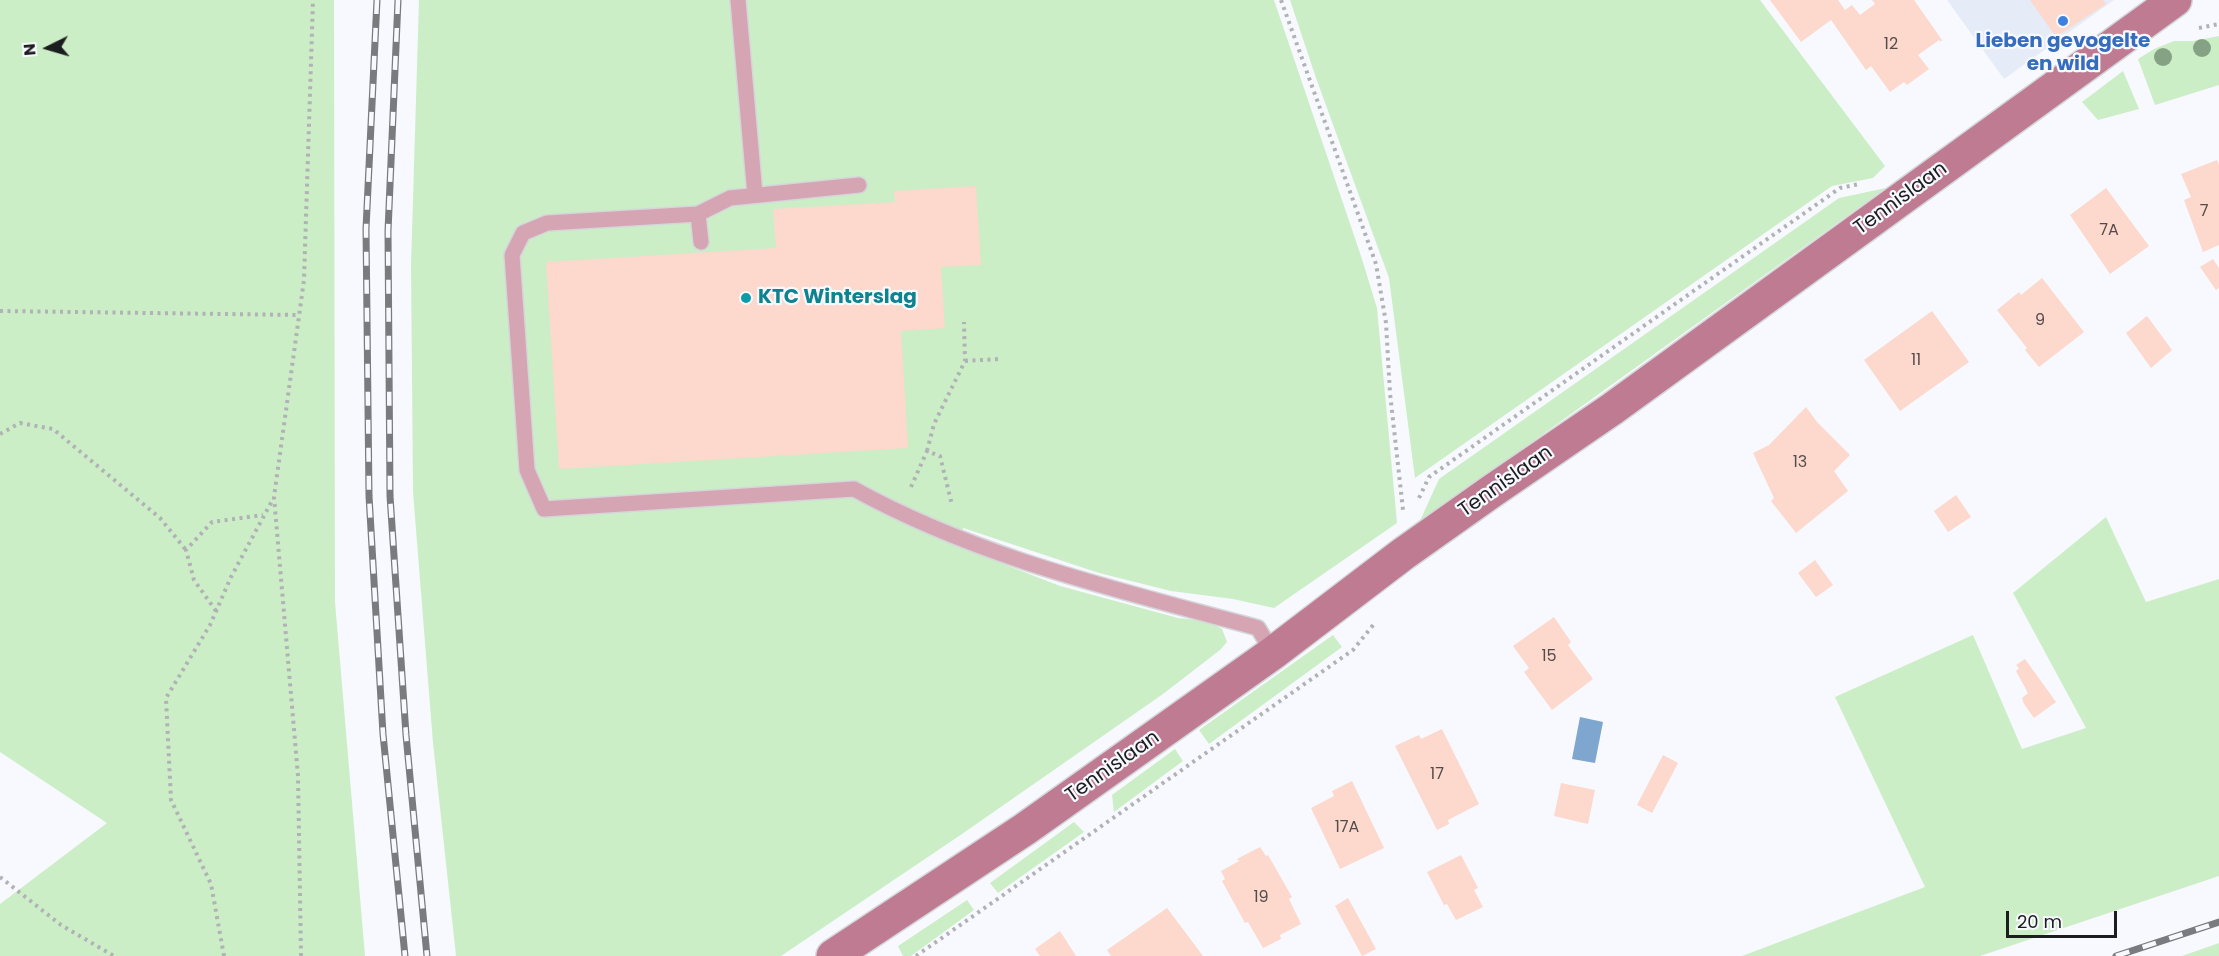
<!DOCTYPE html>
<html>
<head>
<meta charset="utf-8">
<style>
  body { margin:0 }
  #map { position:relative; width:2219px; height:956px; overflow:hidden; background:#f7f9fe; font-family:Poppins,sans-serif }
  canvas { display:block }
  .north { position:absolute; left:18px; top:18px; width:60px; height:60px; -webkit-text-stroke:4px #f7f9fe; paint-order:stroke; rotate:265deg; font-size:16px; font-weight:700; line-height:24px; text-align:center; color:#1c1d1e }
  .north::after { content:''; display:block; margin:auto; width:21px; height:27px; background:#1c1d1e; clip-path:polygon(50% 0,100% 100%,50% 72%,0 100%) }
  .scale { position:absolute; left:2006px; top:911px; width:111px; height:27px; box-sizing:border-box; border:3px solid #1c1d1e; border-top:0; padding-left:8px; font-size:18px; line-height:21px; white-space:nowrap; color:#1c1d1e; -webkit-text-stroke:4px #f7f9fe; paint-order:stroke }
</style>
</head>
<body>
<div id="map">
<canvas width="2219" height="956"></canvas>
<div class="north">N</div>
<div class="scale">20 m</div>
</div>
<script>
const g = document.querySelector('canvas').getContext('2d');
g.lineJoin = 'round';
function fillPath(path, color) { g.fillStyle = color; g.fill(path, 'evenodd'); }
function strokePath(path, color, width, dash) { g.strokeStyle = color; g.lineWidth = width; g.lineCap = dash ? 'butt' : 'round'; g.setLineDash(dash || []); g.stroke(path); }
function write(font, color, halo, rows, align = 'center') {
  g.font = font + ' Poppins,sans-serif'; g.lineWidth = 4.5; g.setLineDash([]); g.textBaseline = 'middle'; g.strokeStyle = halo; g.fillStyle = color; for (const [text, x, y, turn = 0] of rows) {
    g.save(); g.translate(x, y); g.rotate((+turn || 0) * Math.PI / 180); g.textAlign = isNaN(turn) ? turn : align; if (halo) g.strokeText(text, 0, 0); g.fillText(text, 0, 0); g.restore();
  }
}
const built = new Path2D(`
  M1947 0H2114L2004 79Z`);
const green = new Path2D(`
  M0 0H334L335 602 365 956H0V904L107 823 0 752Z
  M419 0H1274L1361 256 1377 308 1397 523 1274 608 1233 599 1171 591 1099 573 963 528 960 547 1060 586 1178 618 1208 621 1222 629 1227 642 1220 650 1163 694 962 834 781 956H456L433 743 413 492 411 265Z
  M1290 0H1760L1885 166 1873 178 1832 186 1415 478 1389 278 1316 78Z
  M2219 36V85L2155 105 2138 59 2154 49 2174 41H2193Z
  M2123 71 2139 109 2098 120 2082 102Z
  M1886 188 1419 523 1439 479 1839 198Z
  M2106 517 2146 602 2219 579V876L1980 956H1742L1925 887 1835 697 1973 635 2022 749 2086 728 2013 593Z
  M1333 635 1342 647 1209 744 1199 730Z
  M1175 749 1183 761 1114 812 1112 795Z
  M1074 822 1084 832 998 893 990 883Z
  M967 900 974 910 911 956H903L898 946Z
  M2219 943V956H2182Z`);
const water = new Path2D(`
  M1580 717 1603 722 1595 763 1572 759Z`);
const building = new Path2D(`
  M1770 0H1838L1845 10 1852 5 1860 15 1875 4 1872 0H1914L1942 40 1941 42 1939 40 1918 55 1929 69 1907 85 1904 82 1890 92 1871 66 1866 70 1831 20 1801 42Z
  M2030 0H2103L2106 4 2056 37Z
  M2217 160 2219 165V245L2203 252 2184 200 2191 197 2181 174Z
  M976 186 981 265 941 267 945 328 901 331 908 448 559 469 546 262 776 248 773 209 895 202 894 191Z
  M2106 188 2149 246 2110 274 2070 215Z
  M2213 259 2219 268V288L2216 290 2200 267Z
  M2042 278 2084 332 2039 367 2025 350 2027 348 1997 310 2019 292 2021 295Z
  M1932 311 1969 362 1900 411 1864 360Z
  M2147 316 2172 350 2151 368 2126 333Z
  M1806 407 1817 422 1850 455 1834 471 1848 491 1796 533 1771 501 1774 498 1753 453 1769 445Z
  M1956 495 1971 517 1948 532 1934 511Z
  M1815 560 1833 585 1816 597 1798 573Z
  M1554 617 1571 642 1568 645 1593 679 1552 710 1524 672 1529 668 1513 646Z
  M2025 659 2056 702 2034 718 2024 704 2022 698 2028 693 2016 671 2019 668 2016 665Z
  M1442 729 1479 804 1448 820 1449 824 1437 830 1395 746 1419 735 1421 739Z
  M1663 755 1678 763 1652 813 1637 805Z
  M1352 781 1384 848 1340 869 1311 808 1334 796 1332 791Z
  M1561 783 1595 790 1588 824 1554 816Z
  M1260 847 1266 856 1268 855 1292 897 1289 899 1301 924 1280 935 1281 939 1263 948 1248 922 1245 923 1222 881 1225 879 1221 871 1239 861 1237 859Z
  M1461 855 1478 888 1474 890 1483 907 1456 920 1447 904 1444 905 1427 872Z
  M1348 898 1376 949 1362 956 1335 906Z
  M1167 908 1203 956H1111L1107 950Z
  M1060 931 1076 956H1040L1035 949Z`);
const path = new Path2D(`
  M1281 0 1376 264 1386 323 1390 393 1403 510
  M2199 28 2219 24
  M0 311 299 315
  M965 361 998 359
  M0 434 20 423 53 429 160 518 186 550
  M927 451 934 424 965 361 964 322
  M911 487 927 451 940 456 952 505
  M1419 498 1429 477 1840 188 1859 184
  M216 611 194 580 186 550 212 522 263 515
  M0 877 61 925 114 956
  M224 956 211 884 171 800 166 698 210 625 231 577 273 499
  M301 956 298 776 274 497 304 280 313 0
  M916 956 1353 650 1374 624`);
const lane = new Path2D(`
  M738 0 755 195
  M698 214 730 198 859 185
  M701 242 698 214 547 223 523 233 512 255 527 470 544 509 854 489C981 559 1119 590 1258 628L1273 653`);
const secondary = new Path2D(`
  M833 956 1025 829 1273 653 1403 554 1492 491 1612 409 2175 0`);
const rail = new Path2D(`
  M377 0 366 229 369 496 383 734 405 956
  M398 0 388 231 390 496 406 735 427 956
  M2116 956 2219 922`);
const trees = [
  [2202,48],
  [2163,57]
];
const markers = [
  [2063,21,6,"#3f7fe0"],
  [746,298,6,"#0f9aa8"]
];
const numberNames = [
  ["12",1891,45],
  ["7",2204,212],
  ["7A",2109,231],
  ["9",2040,321],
  ["11",1916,361],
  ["13",1800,463],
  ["15",1549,657],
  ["17",1437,775],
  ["17A",1347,828],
  ["19",1261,898]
];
const shopNames = [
  ["Lieben gevogelte",2063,42],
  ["en wild",2063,65]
];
const streetNames = [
  ["Tennislaan",1901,199,-36],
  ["Tennislaan",1506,482,-35],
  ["Tennislaan",1113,767,-35]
];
const cultureNames = [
  ["KTC Winterslag",758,298]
];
fillPath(built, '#e6ecf7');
fillPath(green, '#cceec6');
fillPath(water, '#7fa6ce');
fillPath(building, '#fcd8cd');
strokePath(lane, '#d4d6da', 18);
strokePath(secondary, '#d4d6da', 36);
strokePath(path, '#b0b2b5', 4, [3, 4.5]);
strokePath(lane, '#d5a5b3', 15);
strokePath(secondary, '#bf7b92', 33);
strokePath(rail, '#7a7b7e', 7);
strokePath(rail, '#f7f9fe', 4.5, [14]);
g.fillStyle = '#86a284';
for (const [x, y] of trees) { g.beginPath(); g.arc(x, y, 9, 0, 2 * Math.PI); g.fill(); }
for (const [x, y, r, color] of markers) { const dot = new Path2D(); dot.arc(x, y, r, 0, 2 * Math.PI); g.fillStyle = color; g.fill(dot); strokePath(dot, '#f7f9fe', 2); }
write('16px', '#544c4a', null, numberNames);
write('bold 20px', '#366cbe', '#f7f9fe', shopNames);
write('20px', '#1c1d1e', '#f7f9fe', streetNames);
write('bold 20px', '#0d838f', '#f7f9fe', cultureNames, 'left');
</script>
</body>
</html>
